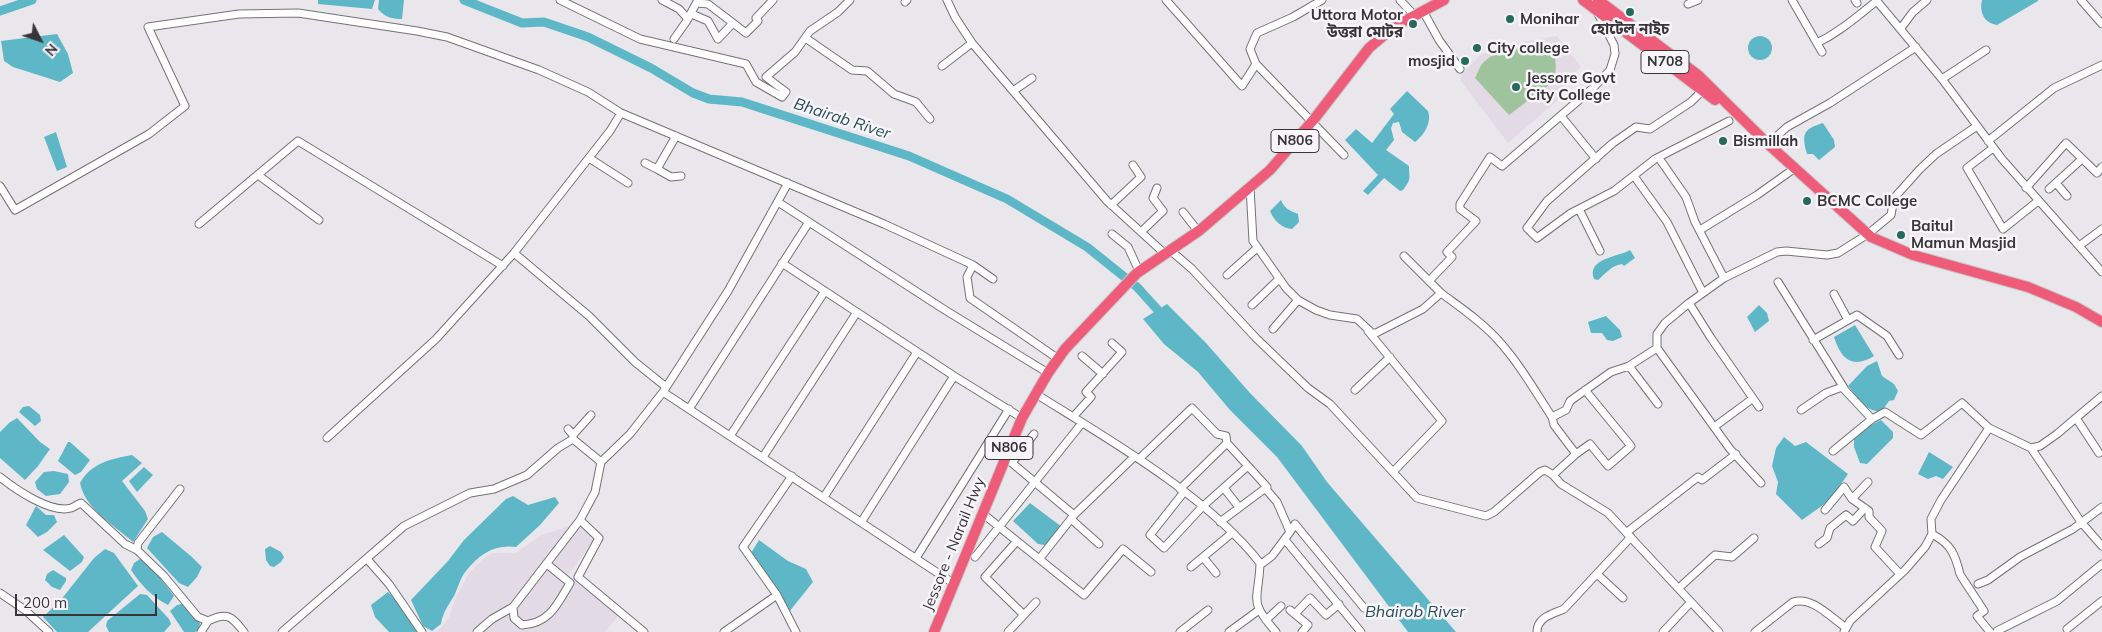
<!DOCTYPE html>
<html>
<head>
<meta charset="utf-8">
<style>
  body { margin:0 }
  #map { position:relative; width:2102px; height:632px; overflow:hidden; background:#eae7ec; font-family:Mulish,sans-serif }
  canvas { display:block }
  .north { position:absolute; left:15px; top:15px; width:50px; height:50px; -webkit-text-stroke:4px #f7f4fa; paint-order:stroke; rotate:131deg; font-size:14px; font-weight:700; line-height:20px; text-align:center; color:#373537 }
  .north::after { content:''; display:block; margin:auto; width:18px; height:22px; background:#373537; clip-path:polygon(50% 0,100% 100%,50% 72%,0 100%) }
  .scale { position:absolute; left:15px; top:594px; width:142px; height:22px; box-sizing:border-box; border:2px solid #373537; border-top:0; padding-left:6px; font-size:15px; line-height:18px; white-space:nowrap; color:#373537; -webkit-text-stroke:4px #f7f4fa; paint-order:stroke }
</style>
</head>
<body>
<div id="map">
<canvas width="2102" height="632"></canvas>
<div class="north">N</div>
<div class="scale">200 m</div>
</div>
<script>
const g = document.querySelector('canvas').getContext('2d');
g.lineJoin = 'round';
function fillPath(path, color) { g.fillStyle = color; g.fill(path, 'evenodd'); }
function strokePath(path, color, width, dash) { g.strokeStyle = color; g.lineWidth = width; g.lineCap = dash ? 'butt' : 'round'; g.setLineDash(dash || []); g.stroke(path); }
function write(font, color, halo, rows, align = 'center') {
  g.font = font + ' Mulish,"Noto Sans Bengali",sans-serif'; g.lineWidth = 5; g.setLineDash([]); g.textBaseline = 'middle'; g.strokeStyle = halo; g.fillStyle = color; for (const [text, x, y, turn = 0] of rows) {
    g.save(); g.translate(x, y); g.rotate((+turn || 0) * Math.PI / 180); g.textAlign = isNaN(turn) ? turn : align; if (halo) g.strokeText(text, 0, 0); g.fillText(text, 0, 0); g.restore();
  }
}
const built = new Path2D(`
  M1557 36 1581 67 1565 82 1567 92 1508 143 1460 80 1462 74 1480 55 1505 45Z
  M577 524 595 539 568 575 619 615 605 632H437L449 617 456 597 469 573 486 556 492 553H516L541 535Z`);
const green = new Path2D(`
  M1553 45C1555 58 1558 69 1553 82L1509 115 1475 78C1478 73 1480 64 1485 61 1503 45 1530 47 1553 45Z`);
const water = new Path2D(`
  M318 0H375L372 9 318 4Z
  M379 0H404L402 19C391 19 385 17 378 9Z
  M1982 0H2038V1L1997 25C1984 23 1979 12 1982 0Z
  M57 34 68 54 73 73 60 82 13 67 4 61 1 41Z
  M1748 48a12 12 0 1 1 24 0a12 12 0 1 1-24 0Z
  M1407 91 1428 111C1432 123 1424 135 1415 142L1402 132 1399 122 1393 123 1391 128 1394 140 1386 150 1409 166C1409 179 1412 178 1403 190L1400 191 1384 178 1368 195 1363 191 1378 175 1345 140 1356 129 1372 143 1394 114 1390 109Z
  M1823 123 1834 140 1835 147 1819 160 1813 154H1807C1801 133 1804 129 1823 123Z
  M56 132 67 167 57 171 44 137Z
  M1281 200C1284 208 1290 211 1298 214L1299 222 1292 229C1283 229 1273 220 1270 211Z
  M1630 250 1635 258 1624 266 1622 264C1611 266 1606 273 1598 280L1594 279C1586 258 1619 257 1630 250Z
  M1167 304 1206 343 1250 393 1302 446 1327 482 1456 632H1408L1277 457 1230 410 1198 372 1164 344 1143 319Z
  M1759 305 1767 313 1769 321 1755 332 1747 317Z
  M1606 316 1620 330 1622 337 1613 341 1607 340 1602 333H1591L1588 322Z
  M1855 325 1874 356C1853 369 1841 360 1834 337Z
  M1877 361 1882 376 1894 384 1898 391 1894 400 1889 401 1882 411C1866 413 1858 398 1848 386L1867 366Z
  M29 406 40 415 41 421 35 426 19 412 23 407Z
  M17 418 40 442 50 449 38 466 25 480 0 458V432L9 423Z
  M1881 420 1893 432V438L1867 464 1860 463 1854 447V439L1869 426Z
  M1784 437 1795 446 1806 442 1848 474 1830 500 1802 520 1776 494 1778 482 1772 466 1776 448Z
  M68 442H70L90 460 81 472 75 475 58 461Z
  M1929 452 1953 467 1943 479 1936 476 1928 479 1918 474Z
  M132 455 142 463 122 481 145 511 148 519 133 542C114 525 85 509 80 483 91 463 111 459 132 455Z
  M144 467 153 475 137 492 129 481Z
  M54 471 68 474 69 482 60 494 46 496 37 489 35 482 44 472Z
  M513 496 528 505 555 497 559 503 540 525 516 547C495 544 479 554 466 571 460 578 458 588 454 596 448 606 443 612 441 624L432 631 423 626 411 600 448 561 464 540 506 499Z
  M1030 503 1062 527 1045 545 1038 544 1013 521Z
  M36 506 46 515H54L57 522 47 532 38 537 26 525Z
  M162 532 192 557 202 567 197 577 188 587 179 583 147 548 153 537Z
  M64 535 84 557 82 562 70 571 43 550Z
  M759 540 788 561 806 569 813 582 789 612 775 586 751 553Z
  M270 546 281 552 284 557 281 562 274 567 270 566 266 560 265 549Z
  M105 549 114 553 138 586 88 632H57L43 617 60 601 94 558Z
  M140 559 150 565 174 596 168 605C152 597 141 585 131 570L134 563Z
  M53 570 66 578V581L60 590 52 587 45 580 47 574Z
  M388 592 398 602 417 632H389L375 617 371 605Z
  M140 594 147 595 169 619 171 624 164 632H109L106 626 107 621Z
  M182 604 200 623 199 629 195 632H184L170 611 177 605Z`);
const river = new Path2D(`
  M464 0 522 23 544 22 588 37 651 68 693 93 709 99 742 102 909 156 1007 199 1087 247 1137 287 1165 318
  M0 11 32 0`);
const minor = new Path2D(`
  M560 0 640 39 746 64 756 82 782 97 786 92 766 77 795 52 810 31 838 12 850 0
  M662 0 679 9 688 19
  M947 0 955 17 972 43 1107 201 1164 253
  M1166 0 1242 86 1256 64 1344 155
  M1400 0 1414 15
  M1792 0 1822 52
  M1855 0 1857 3
  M1876 0 1942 79 2002 159 2102 272
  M2081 0 2102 24
  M905 2 907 0
  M697 3 708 4 733 23
  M1688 4 1698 0
  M1423 11 1439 40 1460 69
  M694 15 708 21 718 39 733 23 746 33 758 21 756 18 773 0
  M1901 28 1913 12 1927 0
  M674 39 686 22 698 0
  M807 39 852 70 867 71 894 94 916 102 930 119
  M1817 43C1840 32 1857 16 1877 1
  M1256 64 1250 49 1257 33 1293 17 1322 0
  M942 66 972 43
  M1942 79 1986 50
  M1703 90 1691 102 1650 129 1636 127 1613 143 1547 201 1527 228 1537 238 1571 213 1614 191 1655 159 1729 121
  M1013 91 1032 78
  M1561 116 1596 159
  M676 136 657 169 671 177 681 176
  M1988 141 2054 88 2102 65
  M1768 144 1787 127 1830 103 1916 47
  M1993 148 1967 168 2003 229 2038 201
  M589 158 628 183
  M1661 161 1686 197 1695 222 1724 278
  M645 163 657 169
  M258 175 319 220
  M1634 176 1667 222 1703 293
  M2056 183 2067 196
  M0 186 15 210 149 134 185 106 148 27 239 14 298 13 417 31 447 37 539 70 588 92 621 113 884 224 973 265 967 277 970 298 1054 356
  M1250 187 1253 241 1286 288 1298 300 1316 310 1330 315 1357 319 1372 333H1376L1423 309 1441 293C1461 308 1482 322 1498 340 1519 363 1535 391 1552 417L1566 410 1570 401 1611 372 1629 366 1657 348
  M2026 188 2066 143 2097 173 2102 167
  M2049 189 2082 159
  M778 202 945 310 1048 373
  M1111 205 1141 177 1133 165
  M1580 211 1600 251
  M1183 212 1198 231
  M199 224 298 141 503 266
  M1700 230 1757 195 1795 168
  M1141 232 1163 211 1153 198 1157 188
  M1112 234 1128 247 1139 271
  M2079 246 2102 229
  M1170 250 1192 269 1256 338 1308 388 1330 404 1417 498 1486 516 1494 512 1540 472 1545 470 1553 475 1576 454 1554 425 1552 417
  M514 253 589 316 635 362 666 387
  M1404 256 1429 281
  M782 263 954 376 1022 418
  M973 265 993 279
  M1227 275 1257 248
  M1778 282 1844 388
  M1441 293 1429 281 1452 257 1447 252 1476 221 1460 209V204L1490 157 1502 166 1593 88 1610 70 1615 54 1614 45 1596 10
  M1834 294 1848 320
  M1689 303 1711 338 1759 407
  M1252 305 1279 279
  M1273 329 1298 300
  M1368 331 1442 421 1393 472
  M1813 340 1857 315 1887 336 1899 355
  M1082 356 1103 374
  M1629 366 1658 404
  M1355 390 1390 357
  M663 392 953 583
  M1036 394C1108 439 1208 496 1260 563 1259 601 1247 599 1276 632
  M689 409 809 222
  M1801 410 1826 393 1842 387 1872 419
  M1073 417 1091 397 1086 392 1122 352 1112 343
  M2076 418 2099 453
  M1714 427 1752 399
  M568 429 573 435
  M1034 434 1012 463 1074 515 1040 558
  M730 436 825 291
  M327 438 436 339 514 253 610 131 621 113
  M573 439V435L591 415
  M2031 448 2081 522 2102 546
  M1833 451 1872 419 1885 412 1921 435 1962 403 1989 428 2031 448 2040 446 2057 434 2102 396
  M1576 454 1590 444 1608 466 1631 446 1585 390
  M763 457 857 312
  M1139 459 1192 408 1217 434 1226 436 1227 443 1180 489
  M1553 475 1561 484 1608 513 1719 632
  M792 476 743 547 777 595 796 632
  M0 477C15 489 51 514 71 508 74 507 78 504 81 503L125 544 137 550
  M1868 482 1852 499 1869 511V517L1882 531 1875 547 1900 574
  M1761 483 1730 449 1657 348V334L1665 323 1689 303 1724 278 1777 252 1786 251 1827 255 1838 253 1868 234 1891 215 1894 198 1920 169 1936 154 1977 126
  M1224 488 1238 506
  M180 489 138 543 137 550 164 576 198 617 208 621C228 611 232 617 244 632
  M1184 492 1150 535 1164 548 1202 507 1248 466 1227 443
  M824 497 917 352
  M1825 510 1844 487 1852 499
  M982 513 1084 595 1123 549 1151 572
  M1074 515 1134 457
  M1071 519 1099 544
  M862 521 954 376
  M1220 522 1267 487 1248 466
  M1290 532 1295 524 1364 608
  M1627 532 1698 477 1702 480 1736 454
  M1932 534C1951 544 1955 554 1960 574
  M1017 541 985 577 1024 615
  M1286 541 1361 632
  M1819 544 1827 538 1830 528 1846 515 1853 521 1865 508
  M975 557 1082 423
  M1203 557 1216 573
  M916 558 1009 409
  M367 559 389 584 422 632
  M1260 565 1272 556 1290 532 1277 502 1265 488
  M1191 567 1232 533
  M1597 574 1623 598
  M1961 576 1984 611 1977 616 1990 632
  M1978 584 1988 580 2020 557 2073 529 2102 507
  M1681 586 1715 555 1732 557 1754 538
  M0 593 25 610 49 632
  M513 607 514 618 522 625C549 624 557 605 570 583L547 564
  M1290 610 1308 625 1302 632
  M1295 614 1310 598 1326 615 1339 604
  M1266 620 1281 606
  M2067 629 2102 601
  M1997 631 2057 601 2102 564
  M201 632 208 621
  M282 632 404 526 470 493 494 489 527 475 558 448 573 439 601 462
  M477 632 492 619 513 607 580 520
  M644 632 578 577 599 538 580 520 595 492 601 462 630 434 663 392 728 291 788 183
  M724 632 777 595
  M1008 632 1036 602
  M1180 632 1208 610
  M1229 632 1259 610
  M1537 632C1537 617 1553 614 1564 609L1631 537
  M1663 632 1691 602
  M1755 632 1793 602C1812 596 1830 617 1845 627
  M1844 632 1850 621 1905 570 1925 547 1932 534 1931 519 1941 500 1989 428`);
const highway = new Path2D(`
  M1583 0 1715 100
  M1598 0 1698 75 1768 144 1871 237 1913 255 2028 287 2076 307 2102 322
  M934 632 1022 418 1048 373 1065 349 1137 273 1200 230 1270 170 1315 118 1369 48 1395 26 1444 0`);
const markers = [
  [1630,12,5,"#266a5b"],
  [1510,19,5,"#266a5b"],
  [1413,24,5,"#266a5b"],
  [1477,48,5,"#266a5b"],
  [1465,61,5,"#266a5b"],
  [1516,87,5,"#266a5b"],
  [1723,141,5,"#266a5b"],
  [1807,201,5,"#266a5b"],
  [1901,235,5,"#266a5b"]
];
const shields = [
  [1665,62,48],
  [1295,141,48],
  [1009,448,48]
];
const shieldNames = [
  ["N708",1665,62],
  ["N806",1295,141],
  ["N806",1009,448]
];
const poiNames = [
  ["Uttora Motor",1403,15,"right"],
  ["উত্তরা মোটর",1403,32,"right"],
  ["Monihar",1520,19],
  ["হোটেল নাইচ",1630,29,"center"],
  ["City college",1487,48],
  ["mosjid",1455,61,"right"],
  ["Jessore Govt",1526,78],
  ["City College",1526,95],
  ["Bismillah",1733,141],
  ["BCMC College",1817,201],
  ["Baitul",1911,226],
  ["Mamun Masjid",1911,243]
];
const streetNames = [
  ["Jessore - Narail Hwy",954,544,-68]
];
const waterNames = [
  ["Bhairab River",842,119,18],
  ["Bhairob River",1415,612]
];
fillPath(built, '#e2dbe6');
fillPath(green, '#9fc49d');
fillPath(water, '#5eb7c7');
strokePath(river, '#5eb7c7', 9);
strokePath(minor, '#747276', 9);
strokePath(highway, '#c7c6c7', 12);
strokePath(minor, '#fff', 7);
strokePath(highway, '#ee5c79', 10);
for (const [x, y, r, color] of markers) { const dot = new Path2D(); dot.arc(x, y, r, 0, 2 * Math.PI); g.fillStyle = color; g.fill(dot); strokePath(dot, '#f7f4fa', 2); }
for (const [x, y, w] of shields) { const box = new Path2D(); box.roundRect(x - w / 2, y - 11.5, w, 23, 4); g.fillStyle = '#f7f4fa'; g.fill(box); strokePath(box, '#373537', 1); }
write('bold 14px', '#373537', null, shieldNames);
write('bold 15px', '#373537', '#f7f4fa', poiNames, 'left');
write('15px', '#373537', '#f7f4fa', streetNames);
write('italic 16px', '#254e56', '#f7f4fa', waterNames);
</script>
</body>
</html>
